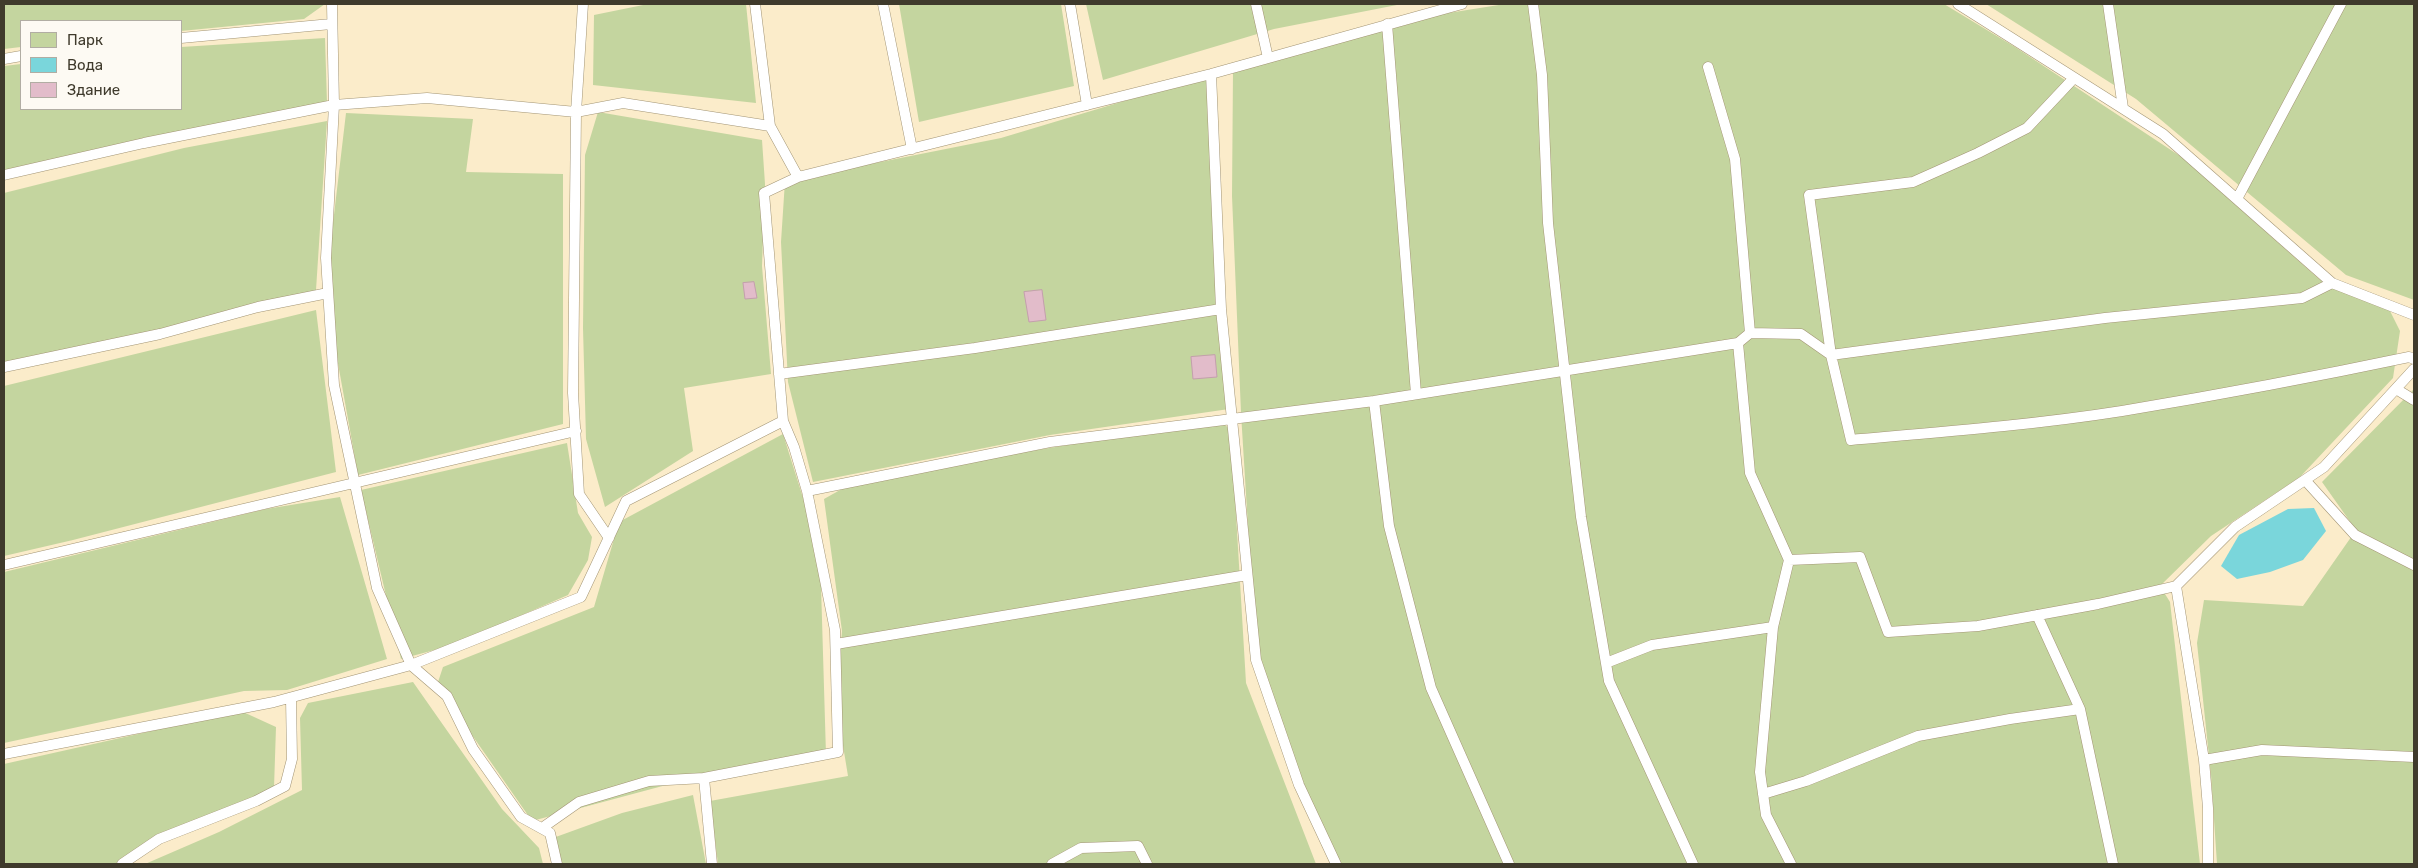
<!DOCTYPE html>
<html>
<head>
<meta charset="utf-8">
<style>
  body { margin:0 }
  #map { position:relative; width:2418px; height:868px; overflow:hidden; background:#fbecca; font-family:Rubik,sans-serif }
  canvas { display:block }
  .frame { position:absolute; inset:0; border:5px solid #3f3a2c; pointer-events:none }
  .legend { position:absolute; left:20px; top:20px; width:162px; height:90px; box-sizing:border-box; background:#fdfaf3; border:1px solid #b1ada3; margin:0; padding:6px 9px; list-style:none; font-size:15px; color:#3f3a2c }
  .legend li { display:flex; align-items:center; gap:10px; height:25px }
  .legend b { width:25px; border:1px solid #b1ada3 }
</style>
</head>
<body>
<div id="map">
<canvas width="2418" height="868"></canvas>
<div class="frame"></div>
<ul class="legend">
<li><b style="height:14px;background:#c4d59f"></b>Парк</li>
<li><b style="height:14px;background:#7ad6db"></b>Вода</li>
<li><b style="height:14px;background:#e2bcca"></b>Здание</li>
</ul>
</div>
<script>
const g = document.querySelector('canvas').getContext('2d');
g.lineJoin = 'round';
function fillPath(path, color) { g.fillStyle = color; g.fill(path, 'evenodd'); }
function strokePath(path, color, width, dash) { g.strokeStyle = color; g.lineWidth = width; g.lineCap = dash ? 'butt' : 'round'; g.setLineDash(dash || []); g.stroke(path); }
const green = new Path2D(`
  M4 4H325L304 19 181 31V21H21V47L4 49Z
  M648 4H746L756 103 593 85 594 15Z
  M899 4H1061L1074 86 919 122Z
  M1086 4H1402L1274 29 1103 80Z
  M1505 4H1944L2015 47 2183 158 2319 279 2390 311 2400 331 2393 378 2300 477 2211 536 2160 586 2170 602 2200 864H1330L1298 785 1257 673 1241 413 1232 196 1233 71 1398 21Z
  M1986 4H2414V300L2346 275 2136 99Z
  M325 38 327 103 4 178V66L21 64V109H181V47Z
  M1211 75 1229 409 1050 435 813 482 788 382 781 242 785 181 1001 138Z
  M598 112 762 140 765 184 762 266 771 374 684 388 693 451 605 507 586 439 583 328 585 155Z
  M346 113 473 119 466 172 563 174V424L358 475 325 291Z
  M327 121 316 290 4 369V193L184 148Z
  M316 310 336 472 73 540 4 556V386Z
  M2414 389V864H2217L2211 775 2197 643 2204 600 2303 606 2356 530 2322 482Z
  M1225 425 1231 430 1246 683 1316 864H718L710 801 848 776 836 703 842 631 824 499 849 485 976 460 1104 439Z
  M783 434 820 552 826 755 685 780 532 821 437 685 443 667 594 607 619 522Z
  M567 443 578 513 592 537 588 560 568 595 453 645 401 659 361 490Z
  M340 497 387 659 287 690 244 691 4 743V572L266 509Z
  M413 682 502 809 539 848 543 864H145L219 832 302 790 300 718 308 703Z
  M241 711 276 727 274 788 136 852 117 864H4V764Z
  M693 795 706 864H561L553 838 622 813Z`);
const water = new Path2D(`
  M2314 508 2326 531 2303 560 2270 572 2237 579 2221 566 2239 535 2288 509Z`);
const building = new Path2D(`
  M754 282 757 298 745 299 743 283Z
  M1042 290 1046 320 1029 322 1024 292Z
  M1215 355 1217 377 1193 379 1191 357Z`);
const lane = new Path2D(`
  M332 4 334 105 427 98 576 112 623 103 770 126 798 177 1211 74 1462 4
  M583 4 576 112 573 393 579 494 609 538
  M755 4 770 126
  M883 4 912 149
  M1070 4 1087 105
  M1256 4 1268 58
  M1533 4 1542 75 1548 223 1581 517 1609 681 1693 864
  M1958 4 2163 134 2332 283 2414 315
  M2108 4 2123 108
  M1387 24 1416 394
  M181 38 331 24
  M4 59 21 56
  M1211 74 1221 309 1256 660 1299 785 1336 864
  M2074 78 2027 128 1978 153 1913 182 1809 195 1831 355 1851 440C1942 432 2033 425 2122 411 2218 395 2314 377 2409 357L2414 359
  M4 175 144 143 334 105 326 258 334 385 377 588 411 665 447 696 473 749 521 817 550 833 557 864
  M2237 199 2341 4
  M1750 333 1801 334 1831 355 2105 318 2302 298 2332 283
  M1738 343 1750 473 1789 560
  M4 367 160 334 258 307 328 293
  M779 374 975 348 1221 309
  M2396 389 2414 400
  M1374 401 1389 526 1431 688 1509 864
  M2305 480 2355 535 2414 565
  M807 491 1050 442 1374 401 1738 343 1750 333 1735 159 1708 67
  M4 565 576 431
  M2037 615 2080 709 2113 864
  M836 644 1247 575
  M1606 663 1652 645 1773 627
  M4 754 274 702 411 665 581 597 626 501 783 421 764 193 798 177
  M2204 760 2262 750 2414 757
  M1763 794 1806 781 1918 736 2010 719 2080 709
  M542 828 579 802 649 781 704 778
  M122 864 159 839 256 801 285 786 292 759 291 698
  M712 864 704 778 838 752 835 630 807 491 794 447 783 421
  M1052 864 1081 848 1138 846 1147 864
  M1791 864 1766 815 1760 772 1773 627 1789 560 1860 557 1888 632 1978 626 2098 604 2176 586
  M2208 864V808L2204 760 2176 586 2235 527 2324 467 2414 369`);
fillPath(green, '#c4d59f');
fillPath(water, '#7ad6db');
fillPath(building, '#e2bcca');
strokePath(building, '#c49fad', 1);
strokePath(lane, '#a39575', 11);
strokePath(lane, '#fff', 10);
</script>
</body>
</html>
